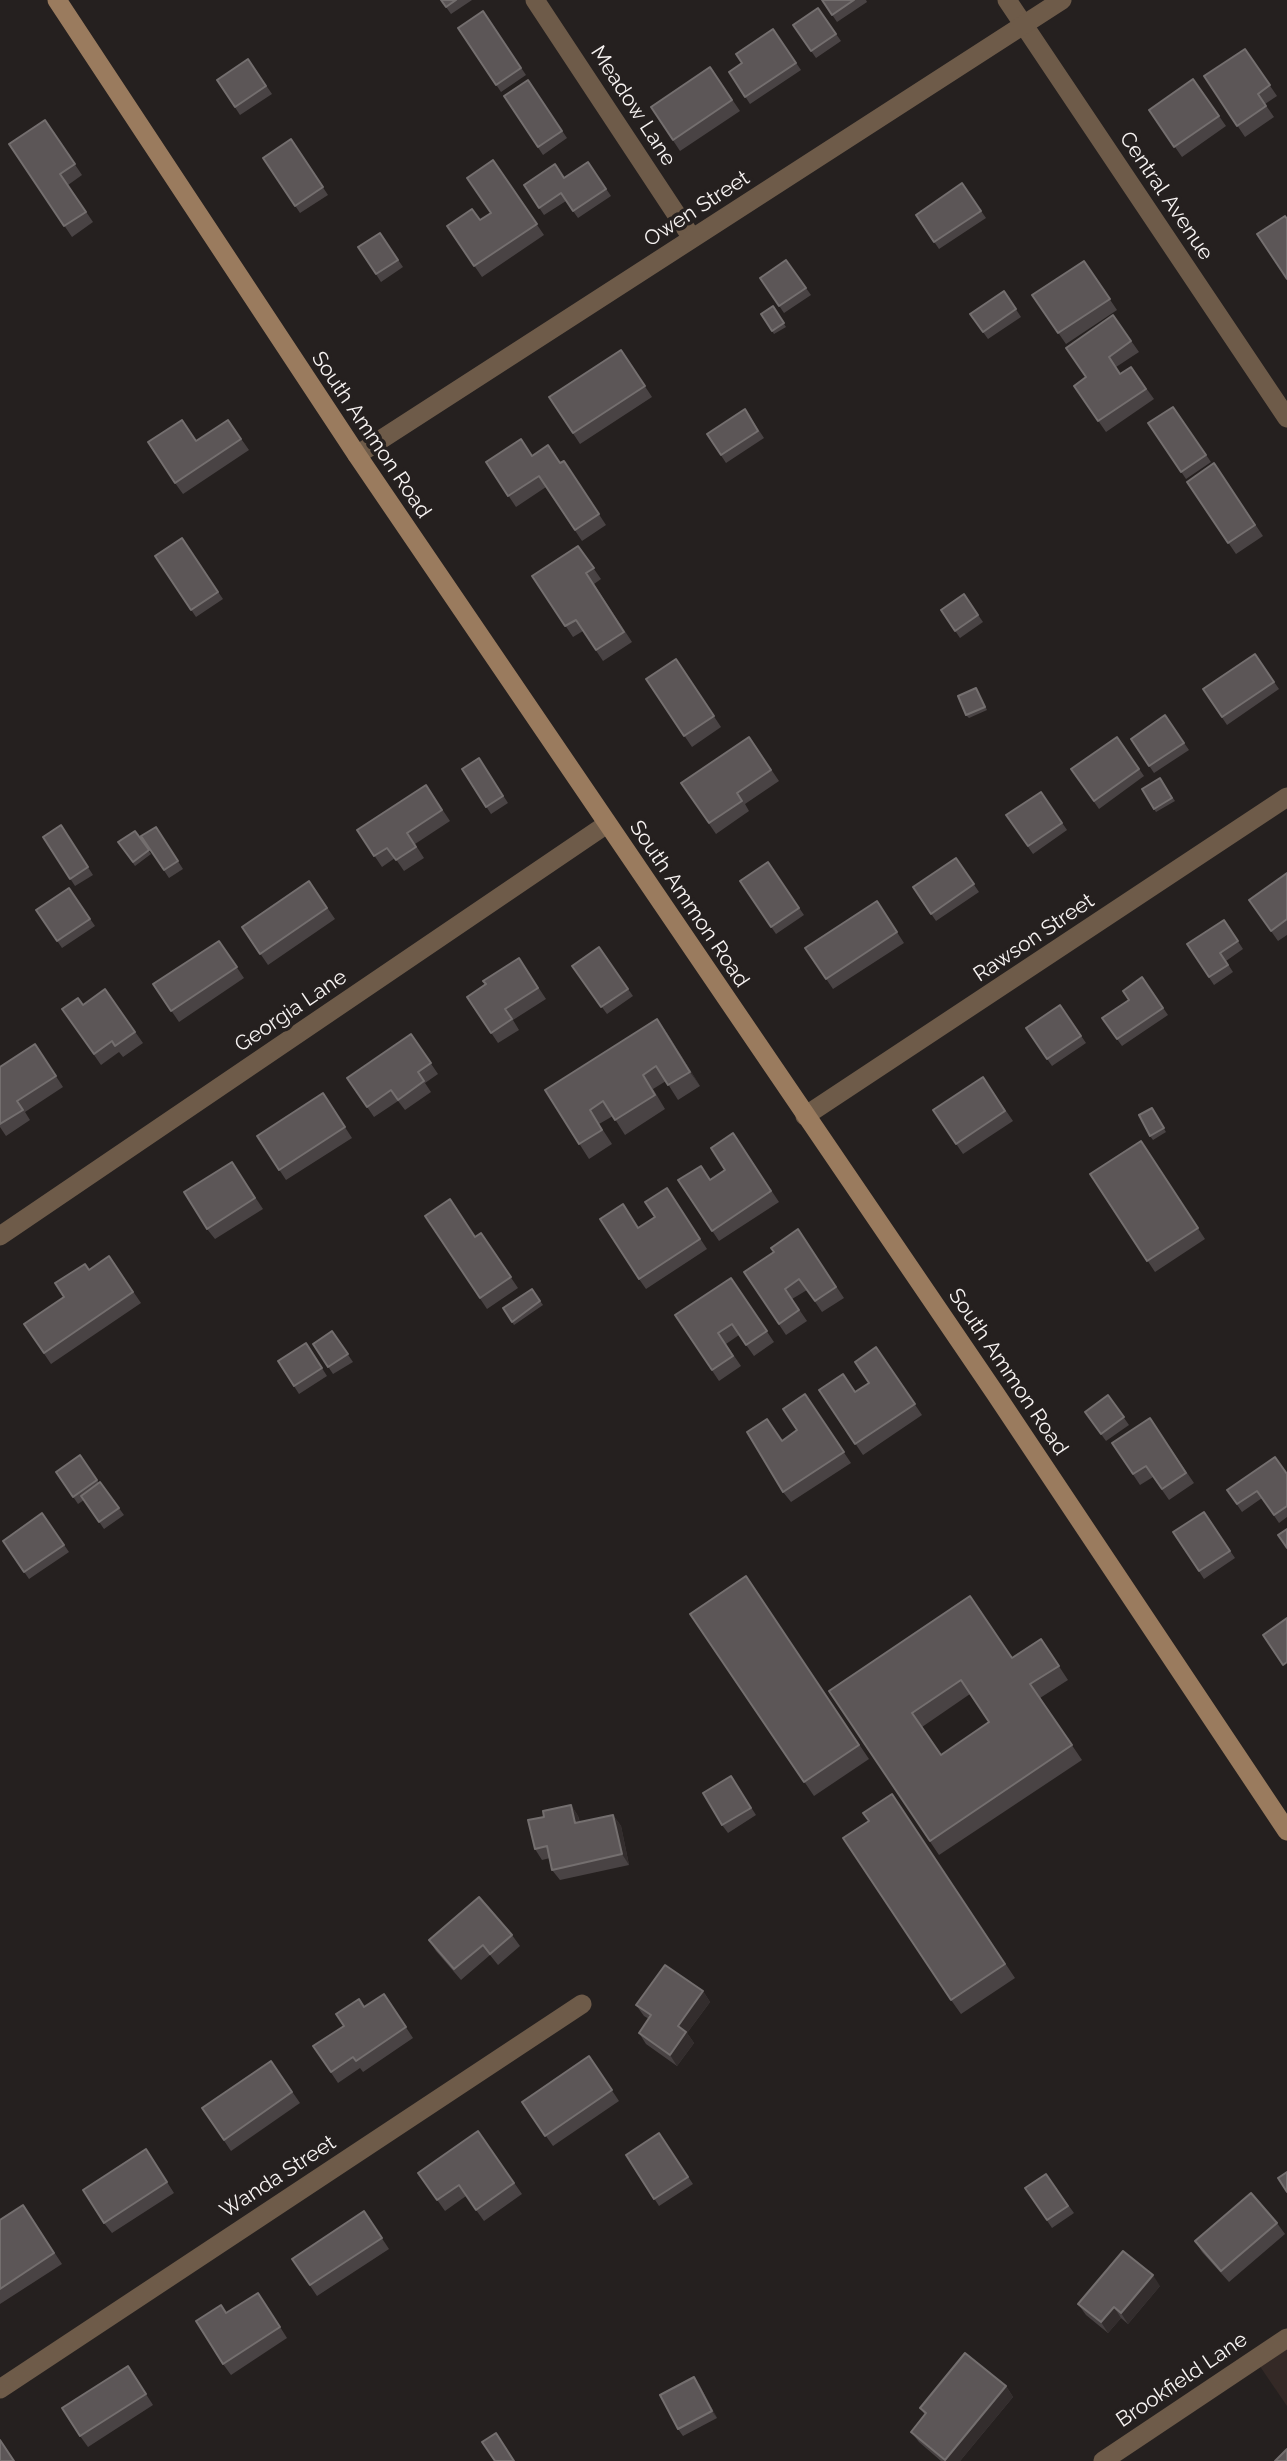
<!DOCTYPE html>
<html>
<head>
<meta charset="utf-8">
<style>
  body { margin:0 }
  canvas { display:block; background:#25201f }
</style>
</head>
<body>
<canvas width="1287" height="2461"></canvas>
<script>
const g = document.querySelector('canvas').getContext('2d');
g.lineJoin = 'round';
function fillPath(path, color) { g.fillStyle = color; g.fill(path, 'evenodd'); }
function strokePath(path, color, width, dash) { g.strokeStyle = color; g.lineWidth = width; g.lineCap = dash ? 'butt' : 'round'; g.setLineDash(dash || []); g.stroke(path); }
function write(font, color, halo, rows, align = 'center') {
  g.font = font + ' Raleway,sans-serif'; g.lineWidth = 7; g.setLineDash([]); g.textBaseline = 'middle'; g.strokeStyle = halo; g.fillStyle = color; for (const [text, x, y, turn = 0] of rows) {
    g.save(); g.translate(x, y); g.rotate((+turn || 0) * Math.PI / 180); g.textAlign = isNaN(turn) ? turn : align; if (halo) g.strokeText(text, 0, 0); g.fillText(text, 0, 0); g.restore();
  }
}
const built = new Path2D(`
  M1287 2338V2406L1255 2359Z`);
const minor = new Path2D(`
  M535 0 692 238
  M1007 0 1287 418
  M805 1116 1287 797
  M0 1236 607 824
  M0 2389 582 2004
  M1103 2461 1287 2338`);
const tertiary = new Path2D(`
  M357 455 1062 0`);
const secondary = new Path2D(`
  M57 0 357 455 995 1393 1287 1831`);
const wall = new Path2D(`
  M441 0H472L451 14Z
  M822 0H866L867 2 837 22Z
  M818 8 841 41 816 58 793 25Z
  M483 11 526 75 501 92 458 28Z
  M773 29 801 70 750 104 729 72 742 63Z
  M1245 49 1277 96 1265 104 1274 117 1245 137 1204 76Z
  M248 59 272 94 240 115 217 80Z
  M710 67 740 111 680 151 651 107Z
  M1193 79 1226 126 1182 157 1149 110Z
  M528 80 567 138 543 155 504 96Z
  M45 120 82 175 68 185 93 222 72 237 9 144Z
  M291 139 328 195 300 213 263 158Z
  M493 160 544 235 482 277 447 226 480 220 491 213Z
  M588 162 611 196 578 218 566 201 544 215 524 185 565 178Z
  M962 183 986 218 939 249 916 215Z
  M380 233 403 267 381 282 358 247Z
  M786 260 811 295 784 313 760 278Z
  M1084 261 1117 310 1066 344 1032 295Z
  M1004 291 1021 317 988 339 970 314Z
  M773 306 786 327 774 334 761 314Z
  M1113 315 1139 352 1116 367 1121 374 1131 367 1154 399 1106 432 1074 386 1086 377Z
  M621 350 652 397 580 444 549 397Z
  M1173 407 1211 462 1186 479 1148 423Z
  M745 409 764 438 726 463 707 434Z
  M228 420 249 450 183 494 175 483 196 441Z
  M532 455 560 463 564 461 606 525 582 541 546 487 516 507 486 462Z
  M1214 463 1263 536 1236 554 1187 482Z
  M182 538 223 599 196 617 155 556Z
  M578 546 601 579 594 584 632 642 603 661 583 631 573 637 532 576Z
  M964 594 983 622 960 638 941 610Z
  M1255 654 1279 689 1227 725 1203 689Z
  M676 659 721 727 692 747 646 679Z
  M976 688 987 710 969 718 966 715Z
  M1165 715 1189 750 1154 773 1131 739Z
  M749 737 779 781 745 804 749 811 716 834 681 783Z
  M1117 737 1144 776 1099 809 1071 769Z
  M479 758 508 803 491 814 462 769Z
  M1160 778 1175 801 1156 812 1142 789Z
  M426 785 450 821 415 844 424 858 404 871 395 858 382 867 357 830Z
  M1041 792 1067 830 1033 854 1006 815Z
  M61 825 93 875 75 886 43 837Z
  M156 827 183 869 169 878 141 836Z
  M135 831 151 854 135 866 118 842Z
  M956 858 979 892 936 921 913 887Z
  M768 862 804 915 776 934 740 881Z
  M1287 873V935L1278 941 1249 900Z
  M309 881 335 919 268 965 242 927Z
  M69 888 95 926 62 948 36 910Z
  M877 901 904 943 833 989 805 948Z
  M1224 920 1243 949 1226 961 1233 972 1214 985 1187 944Z
  M219 941 244 978 179 1022 153 984Z
  M599 947 633 996 607 1014 572 966Z
  M519 958 546 999 513 1020 519 1030 498 1043 467 997 486 984Z
  M1142 977 1168 1015 1122 1046 1102 1018 1129 1000Z
  M105 989 143 1043 123 1057 119 1052 101 1065 62 1009 83 1005Z
  M1060 1005 1086 1043 1052 1066 1026 1028Z
  M667 1033 700 1086 678 1100 666 1081 653 1089 665 1109 625 1135 613 1116 599 1124 612 1144 589 1159 545 1090Z
  M411 1034 438 1074 425 1083 431 1092 405 1110 398 1101 374 1117 347 1078Z
  M35 1044 63 1087 25 1112 30 1120 6 1136 0 1127V1067Z
  M983 1077 1013 1121 963 1154 933 1110Z
  M330 1104 352 1138 286 1180 257 1136Z
  M1152 1108 1166 1132 1153 1140 1150 1136Z
  M733 1133 779 1202 719 1241 678 1180H711L725 1170Z
  M1148 1152 1205 1239 1155 1272 1090 1174Z
  M232 1162 263 1209 215 1239 207 1229Z
  M667 1188 707 1249 646 1289 639 1279 655 1217Z
  M425 1216 476 1237 481 1233 518 1288 487 1309Z
  M798 1229 844 1298 822 1312 807 1290 792 1299 807 1321 786 1335 744 1272 774 1252Z
  M109 1256 141 1303 51 1364 24 1324 64 1297 89 1270Z
  M731 1278 774 1342 754 1356 739 1335 726 1344 741 1366 719 1381 675 1315Z
  M532 1289 543 1305 514 1325 503 1308Z
  M332 1331 353 1362 333 1374 313 1344Z
  M306 1343 327 1376 299 1394 278 1361Z
  M876 1347 922 1415 863 1455 819 1390 855 1392 869 1383Z
  M805 1394 851 1463 791 1502 783 1492 782 1441 797 1430Z
  M1108 1395 1129 1425 1106 1441 1085 1412Z
  M1150 1418 1194 1483 1169 1500 1153 1477 1140 1485 1112 1443Z
  M80 1455 99 1483 100 1482 124 1515 104 1529 84 1500 78 1504 56 1472Z
  M1287 1474V1517L1279 1523 1262 1498 1242 1512 1227 1490Z
  M1204 1512 1235 1558 1204 1579 1173 1532Z
  M42 1513 69 1552 29 1579 3 1541Z
  M746 1576 869 1759 814 1796 690 1614Z
  M1041 1639 1068 1680 1040 1698 1082 1760 939 1855 829 1691 1012 1658ZM970 1694 989 1722 941 1755 922 1727Z
  M731 1776 756 1815 728 1833 722 1825Z
  M892 1794 1015 1978 961 2014 951 2000 869 1821Z
  M571 1805 578 1816 580 1822 613 1815 621 1826 629 1865 560 1880 552 1870 550 1858 542 1860 535 1849 544 1817Z
  M512 1935 520 1946 498 1965 490 1955 461 1980 436 1951 429 1940Z
  M703 1991 710 2002 687 2033 694 2043 677 2066 646 2044 639 2033 649 2019 644 2016 636 2005Z
  M384 1994 413 2038 363 2072 360 2068 338 2083 313 2046 344 2026Z
  M589 2056 619 2101 553 2146 522 2102Z
  M271 2061 300 2103 231 2151 202 2108Z
  M478 2131 522 2194 484 2221 466 2196 445 2211 418 2173Z
  M659 2133 693 2184 659 2206 626 2155Z
  M153 2160 174 2193 112 2233 104 2223Z
  M1046 2174 1074 2213 1052 2228 1025 2188Z
  M23 2205 62 2264 0 2304V2220Z
  M364 2211 389 2249 317 2296 292 2259Z
  M1277 2223 1285 2234 1229 2282 1202 2252 1195 2241Z
  M1160 2286 1128 2324 1121 2318 1108 2333 1086 2315 1078 2304Z
  M265 2303 287 2338 231 2375 223 2364Z
  M128 2366 153 2405 88 2447 80 2436Z
  M699 2384 717 2418 683 2436 678 2429Z
  M1006 2386 1013 2397 960 2461H941L919 2442 911 2432 925 2415 920 2408Z`);
const shadedWall = new Path2D(`
  M657 1019 667 1033 700 1086 690 1072Z
  M571 1805 578 1816 582 1834 575 1823Z
  M613 1815 621 1826 629 1865 622 1854Z
  M703 1991 710 2002 687 2033 694 2043 677 2066 670 2055 678 2026Z
  M1153 2275 1160 2286 1128 2324 1121 2313Z
  M1114 2307 1121 2318 1108 2333 1101 2322Z
  M694 2377 699 2384 717 2418 712 2411Z
  M1006 2386 1013 2397 960 2461H946L945 2460Z`);
const building = new Path2D(`
  M441 0H456L446 7Z
  M822 0H854L832 15Z
  M818 8 836 34 811 51 793 25Z
  M483 11 521 68 496 85 458 28Z
  M773 29 796 63 745 97 729 72 742 63 736 54Z
  M1245 49 1270 85 1258 94 1266 106 1237 126 1204 76Z
  M248 59 266 86 235 107 217 80Z
  M710 67 732 100 673 140 651 107Z
  M1193 79 1219 116 1174 147 1149 110Z
  M528 80 562 131 538 147 504 96Z
  M45 120 75 164 60 174 86 212 64 226 9 144Z
  M291 139 323 187 295 206 263 158Z
  M493 160 537 224 474 266 447 226 472 209 480 220 491 213 467 178Z
  M588 162 606 189 573 211 561 193 539 208 524 185 555 164 564 178Z
  M962 183 981 211 934 242 916 215Z
  M1285 216 1287 219V279L1257 234Z
  M380 233 398 260 376 274 358 247Z
  M786 260 806 288 779 306 760 278Z
  M1084 261 1110 299 1058 333 1032 295Z
  M1004 291 1016 309 983 332 970 314Z
  M773 306 784 323 772 331 761 314Z
  M1113 315 1131 341 1109 357 1120 374 1131 367 1146 389 1098 421 1074 386 1086 377 1066 348Z
  M621 350 645 386 573 433 549 397Z
  M1173 407 1206 455 1181 472 1148 423Z
  M745 409 758 431 721 455 707 434Z
  M182 420 196 441 228 420 241 439 175 483 148 442Z
  M521 439 532 456 548 445 560 463 564 461 599 514 575 530 539 476 508 496 486 462Z
  M1214 463 1255 525 1228 543 1187 482Z
  M182 538 218 592 191 610 155 556Z
  M578 546 594 568 586 573 624 632 596 650 576 620 565 626 532 576Z
  M964 594 978 615 955 631 941 610Z
  M1255 654 1274 682 1222 717 1203 689Z
  M676 659 714 716 684 736 646 679Z
  M976 688 985 707 966 715 958 696Z
  M1165 715 1184 743 1149 766 1131 739Z
  M749 737 771 770 737 793 742 801 709 823 681 783Z
  M1117 737 1139 769 1094 801 1071 769Z
  M479 758 503 796 486 807 462 769Z
  M1160 778 1172 798 1154 809 1142 789Z
  M426 785 442 810 407 833 416 847 396 860 387 848 374 856 357 830Z
  M1041 792 1062 823 1028 846 1006 815Z
  M61 825 88 867 70 879 43 837Z
  M156 827 178 861 164 870 141 836Z
  M135 831 149 850 133 862 118 842Z
  M956 858 974 884 931 914 913 887Z
  M768 862 799 908 771 927 740 881Z
  M1287 873V919L1271 931 1249 900Z
  M309 881 327 908 260 954 242 927Z
  M69 888 90 919 57 941 36 910Z
  M877 901 897 932 826 979 805 948Z
  M1224 920 1238 941 1220 953 1228 965 1209 977 1187 944Z
  M219 941 237 967 171 1011 153 984Z
  M599 947 628 989 601 1007 572 966Z
  M519 958 538 988 505 1009 512 1019 491 1033 467 997 486 984 483 981Z
  M1142 977 1163 1008 1117 1039 1102 1018 1129 1000 1123 991Z
  M105 989 135 1032 115 1046 112 1041 94 1054 62 1009 78 998 83 1005Z
  M1060 1005 1081 1036 1047 1059 1026 1028Z
  M657 1019 690 1072 668 1085 656 1066 643 1075 655 1095 615 1120 603 1101 590 1110 602 1130 579 1144 545 1090Z
  M411 1034 431 1063 418 1072 424 1081 398 1100 391 1090 367 1107 347 1078Z
  M35 1044 56 1076 17 1101 23 1110 0 1124V1067Z
  M983 1077 1005 1111 956 1144 933 1110Z
  M323 1093 345 1127 279 1170 257 1136Z
  M1152 1108 1164 1128 1150 1136 1139 1115Z
  M733 1133 771 1191 712 1231 678 1180 701 1166 710 1180 725 1170 711 1148Z
  M1141 1141 1198 1228 1147 1261 1090 1174Z
  M232 1162 255 1198 207 1229 184 1192Z
  M667 1188 700 1239 639 1279 600 1219 623 1204 638 1228 655 1217 645 1202Z
  M450 1199 475 1237 481 1233 511 1277 480 1298 425 1216Z
  M798 1229 836 1287 815 1301 799 1279 785 1289 799 1310 779 1324 744 1272 774 1252 771 1248Z
  M109 1256 133 1292 44 1353 24 1324 64 1297 55 1283 85 1264 89 1270Z
  M731 1278 767 1331 746 1345 732 1324 718 1333 733 1356 712 1370 675 1315Z
  M532 1289 540 1301 512 1322 503 1308Z
  M332 1331 348 1354 328 1367 313 1344Z
  M306 1343 322 1368 294 1386 278 1361Z
  M876 1347 915 1404 855 1444 819 1390 843 1374 855 1392 869 1383 855 1362Z
  M805 1394 844 1452 783 1492 747 1432 767 1419 782 1441 797 1430 783 1409Z
  M1108 1395 1124 1417 1101 1434 1085 1412Z
  M1150 1418 1186 1473 1162 1489 1146 1466 1133 1474 1112 1443Z
  M80 1455 97 1480 73 1497 56 1472Z
  M1275 1457 1287 1474V1506L1274 1515 1257 1491 1237 1504 1227 1490Z
  M100 1482 119 1508 99 1522 81 1496Z
  M1204 1512 1230 1551 1199 1571 1173 1532Z
  M42 1513 64 1545 24 1572 3 1541Z
  M1287 1529V1548L1278 1535Z
  M746 1576 859 1745 804 1782 690 1614Z
  M970 1596 1012 1658 1041 1639 1059 1666 1030 1684 1072 1745 930 1841 829 1691ZM961 1680 989 1722 941 1755 912 1713Z
  M1287 1618V1662L1283 1665 1263 1635Z
  M731 1776 751 1808 722 1825 703 1793Z
  M892 1794 1005 1964 951 2000 843 1838 869 1821 863 1813Z
  M571 1805 575 1823 613 1815 622 1854 552 1870 547 1846 535 1849 528 1820 544 1817 543 1811Z
  M479 1897 512 1935 490 1954 483 1945 454 1969 429 1940Z
  M665 1965 703 1991 678 2026 686 2032 670 2055 639 2033 651 2015 636 2005Z
  M384 1994 406 2027 356 2061 353 2057 331 2072 313 2046 344 2026 336 2014 359 1999 364 2007Z
  M589 2056 612 2090 545 2136 522 2102Z
  M271 2061 292 2092 224 2140 202 2108Z
  M478 2131 514 2183 476 2210 459 2185 437 2200 418 2173Z
  M659 2133 688 2177 654 2199 626 2155Z
  M146 2149 167 2182 104 2223 83 2190Z
  M1287 2172V2192L1278 2178Z
  M1046 2174 1068 2206 1047 2220 1025 2188Z
  M1251 2193 1277 2223 1221 2271 1195 2241Z
  M23 2205 54 2253 0 2289V2220Z
  M364 2211 382 2238 310 2285 292 2259Z
  M1123 2251 1153 2275 1121 2313 1114 2307 1101 2322 1078 2304Z
  M258 2293 280 2327 223 2364 196 2321 221 2305 226 2313Z
  M965 2353 1006 2386 945 2460 911 2432 926 2413 920 2408Z
  M128 2366 146 2394 80 2436 62 2408Z
  M694 2377 712 2411 678 2429 660 2395Z
  M496 2433 514 2461H495L482 2442Z
  M0 2440 14 2461H0Z
  M1287 2449V2461H1275Z`);
const streetNames = [
  ["Meadow Lane",633,106,57],
  ["Central Avenue",1166,196,56],
  ["Owen Street",697,209,-33],
  ["South Ammon Road",371,435,56],
  ["South Ammon Road",689,904,56],
  ["Rawson Street",1034,938,-34],
  ["Georgia Lane",291,1011,-34],
  ["South Ammon Road",1008,1372,56],
  ["Wanda Street",278,2177,-33],
  ["Brookfield Lane",1182,2380,-34]
];
fillPath(built, '#342926');
strokePath(minor, '#6e5b49', 19);
strokePath(tertiary, '#6e5b49', 19);
strokePath(secondary, '#9a7b5e', 19);
fillPath(wall, '#494344');
fillPath(shadedWall, '#332d2d');
fillPath(building, '#5c5657');
strokePath(building, '#746f6f', 2);
write('21px', '#f7f3f2', '#25201f', streetNames);
</script>
</body>
</html>
